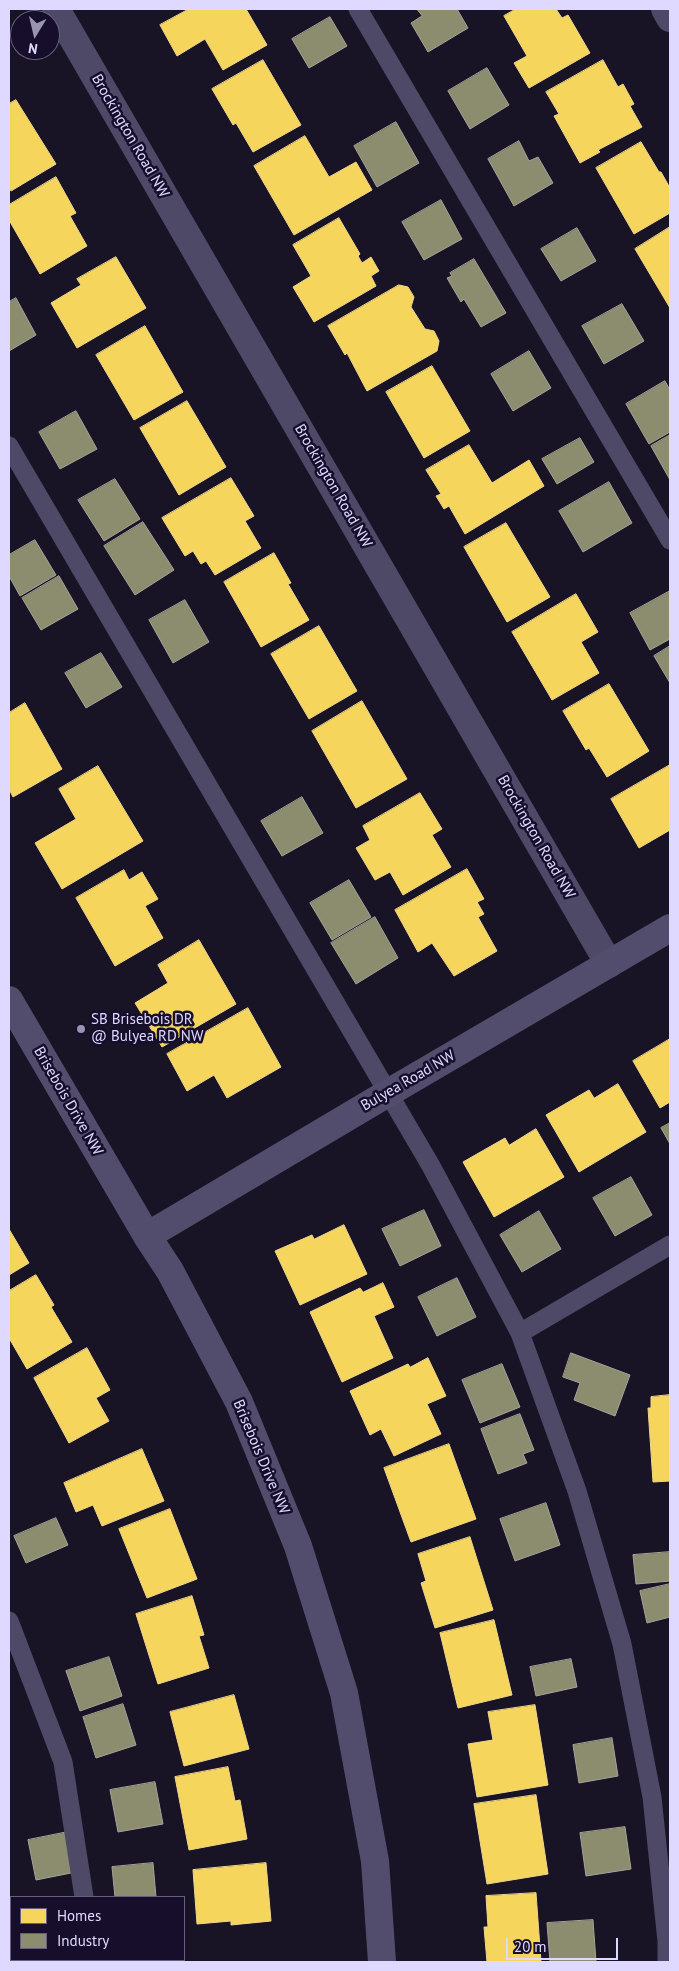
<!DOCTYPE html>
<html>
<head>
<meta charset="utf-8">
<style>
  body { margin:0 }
  #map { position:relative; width:679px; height:1971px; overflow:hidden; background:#191425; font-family:"PT Sans",sans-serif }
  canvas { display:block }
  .frame { position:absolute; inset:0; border:10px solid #e0d9ff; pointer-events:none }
  .legend { position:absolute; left:10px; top:1896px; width:175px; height:65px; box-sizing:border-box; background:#160e2b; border:1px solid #675f80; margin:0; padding:6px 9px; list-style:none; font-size:15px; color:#e0d9ff }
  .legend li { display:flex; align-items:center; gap:10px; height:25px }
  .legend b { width:25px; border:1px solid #675f80 }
  .north { position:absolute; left:10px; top:10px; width:50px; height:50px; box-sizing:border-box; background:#160e2b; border:1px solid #675f80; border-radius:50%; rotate:189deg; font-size:14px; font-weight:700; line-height:20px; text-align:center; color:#e0d9ff }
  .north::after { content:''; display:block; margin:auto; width:18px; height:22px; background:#9a94b3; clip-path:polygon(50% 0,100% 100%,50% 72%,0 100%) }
  .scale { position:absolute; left:506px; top:1938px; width:112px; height:22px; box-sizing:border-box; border:2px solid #e0d9ff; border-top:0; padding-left:6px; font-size:15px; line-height:18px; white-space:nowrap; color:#e0d9ff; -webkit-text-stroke:4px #160e2b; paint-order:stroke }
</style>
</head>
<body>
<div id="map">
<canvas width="679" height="1971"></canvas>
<div class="frame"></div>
<ul class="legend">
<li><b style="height:14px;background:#f6d55c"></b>Homes</li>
<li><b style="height:14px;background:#8c8c6e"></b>Industry</li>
</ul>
<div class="north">N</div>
<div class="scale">20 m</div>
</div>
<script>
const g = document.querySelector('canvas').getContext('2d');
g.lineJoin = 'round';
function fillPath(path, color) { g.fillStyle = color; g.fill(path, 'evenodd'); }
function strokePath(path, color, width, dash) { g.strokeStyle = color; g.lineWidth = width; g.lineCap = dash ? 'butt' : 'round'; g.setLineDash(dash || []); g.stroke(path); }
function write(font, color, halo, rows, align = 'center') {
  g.font = font + ' "PT Sans",sans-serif'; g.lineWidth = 5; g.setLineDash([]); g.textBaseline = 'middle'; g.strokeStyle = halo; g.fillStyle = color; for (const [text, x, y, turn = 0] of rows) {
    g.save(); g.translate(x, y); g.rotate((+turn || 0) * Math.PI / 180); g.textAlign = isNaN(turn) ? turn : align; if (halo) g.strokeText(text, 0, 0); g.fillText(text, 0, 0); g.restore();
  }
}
const homes = new Path2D(`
  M189 9H246L267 45 223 70 205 39 177 56 160 25Z
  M516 9H556L562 18 568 15 590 53 529 88 514 63 527 56 504 16Z
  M263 60 301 125 253 152 236 123 233 125 212 89Z
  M603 60 618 87 623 84 634 104 630 106 642 127 598 150 600 152 580 163 554 116 559 114 546 92Z
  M16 100 56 164 11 191 9 187V104Z
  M305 136 329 177 356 162 372 190 294 235 254 166Z
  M641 142 659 172H661L670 188V213L634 234 596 168Z
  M56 177 76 213 70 216 87 246 40 274 9 220V205Z
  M339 218 360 254 358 256 362 263 371 257 379 271 371 276 376 286 314 322 293 287 311 276 293 245Z
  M670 227V308L635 249Z
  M116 257 146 308 77 348 51 303 81 285 77 279Z
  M399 285 408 287 414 297 411 307 425 329 434 331 439 341 437 351 367 391 347 353 345 355 328 326Z
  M145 326 183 392 134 420 96 355Z
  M432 366 470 431 424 458 386 392Z
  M187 401 226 467 179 495 140 428Z
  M469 445 492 483 529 460 544 486 465 534 449 506 444 509 436 496 441 494 426 470Z
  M231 478 254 516 245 521 261 548 215 575 206 561 201 564 193 551 185 556 162 518Z
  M506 523 550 597 507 622 464 547Z
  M274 553 291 583 288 584 309 620 261 647 224 582Z
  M576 594 598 632 581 642 599 673 552 700 512 632Z
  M319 626 357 691 309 719 271 654Z
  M609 684 649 751 607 777 589 748 586 750 563 711Z
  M362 701 407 779 356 808 312 731Z
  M25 703 62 769 13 797 9 789V713Z
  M670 765V830L639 848 611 799Z
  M98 766 143 841 62 889 35 843 76 819 59 789Z
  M420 793 442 829 432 835 451 867 403 895 390 872 375 880 356 848 370 840 363 826Z
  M467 869 484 899 477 902 484 914 478 917 497 951 454 976 432 943 418 952 395 910Z
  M124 870 129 880 142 872 158 899 145 906 163 938 115 966 76 898Z
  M199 940 236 1004 162 1047 135 1003 168 983 158 965Z
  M248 1008 281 1067 227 1098 214 1075 187 1091 167 1054Z
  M670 1039V1102L660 1108 633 1061Z
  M618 1084 646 1132 579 1172 546 1115 589 1090 594 1098Z
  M536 1129 564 1177 494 1217 463 1162 505 1138 509 1145Z
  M344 1225 367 1274 300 1305 275 1251 312 1235 314 1239Z
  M9 1229 29 1263 9 1275Z
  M36 1275 54 1305 51 1307 72 1342 27 1369 9 1338V1291Z
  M383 1283 394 1307 374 1316 393 1358 342 1382 310 1312 360 1288 363 1292Z
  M87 1348 110 1390 96 1398 109 1421 69 1443 34 1378Z
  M428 1358 446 1396 427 1404 441 1434 394 1456 381 1429 370 1435 350 1391 408 1364 410 1367Z
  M670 1395V1481L653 1482 648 1408H651V1397Z
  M449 1444 476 1519 411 1542 384 1468Z
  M142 1449 164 1501 102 1526 93 1505 76 1512 64 1483Z
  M170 1509 197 1579 147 1598 119 1529Z
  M470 1537 493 1610 435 1628 421 1583 426 1581 418 1554Z
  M192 1596 204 1635 199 1636 209 1668 158 1684 136 1614Z
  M494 1620 512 1695 458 1708 440 1633Z
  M234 1695 249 1749 184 1766 170 1712Z
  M535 1705 548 1785 477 1797 468 1744 493 1740 488 1712Z
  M228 1767 235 1801 240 1800 247 1839 189 1850 175 1777Z
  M536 1795 548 1874 487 1884 474 1804Z
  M266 1863 271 1921 231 1925V1921L197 1924 193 1870Z
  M536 1893 541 1962H487L484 1927H488L486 1896Z`);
const industry = new Path2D(`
  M417 9H457L468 28 428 52 411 23 422 16Z
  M330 17 347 46 309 68 292 39Z
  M487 68 509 105 470 129 448 91Z
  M396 122 419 163 377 187 354 146Z
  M519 141 529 161 538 157 553 183 514 206 488 159Z
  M441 200 462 239 424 260 402 222Z
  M577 228 596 261 561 281 541 249Z
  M474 259 506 313 481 327 464 299 461 302 447 278 452 276 450 273Z
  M16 298 36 335 9 351V302Z
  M622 304 644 341 604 364 582 326Z
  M529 351 551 388 513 411 491 374Z
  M665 381 670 390V432L649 444 626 404Z
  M76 411 97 449 60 469 39 432Z
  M670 435V480L651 446Z
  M580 438 594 462 557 484 542 459Z
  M115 479 140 519 104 541 78 500Z
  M609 482 632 523 583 552 559 511Z
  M143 522 174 570 135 595 104 546Z
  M35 540 56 575 20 596 9 576V555Z
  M59 576 78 609 41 630 22 598Z
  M670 591V639L650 650 630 613Z
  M185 600 209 642 173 663 149 620Z
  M670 646V683L654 656Z
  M101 653 122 687 86 708 65 673Z
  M302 797 323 833 282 856 261 821Z
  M349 880 371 917 332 940 310 903Z
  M375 917 398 958 356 984 331 943Z
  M670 1123V1144L661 1128Z
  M631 1177 652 1215 615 1236 593 1198Z
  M424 1210 441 1246 400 1266 382 1229Z
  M539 1211 561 1249 522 1272 500 1235Z
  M457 1278 476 1317 437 1336 418 1297Z
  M571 1353 630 1375 615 1416 574 1400 580 1383 563 1377Z
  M502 1364 520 1407 480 1423 462 1380Z
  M520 1414 534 1450 523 1454 527 1463 498 1474 481 1429Z
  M546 1503 560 1545 515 1561 500 1519Z
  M56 1518 68 1545 26 1563 14 1536Z
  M670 1552V1581L636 1584 633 1555Z
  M670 1584V1617L647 1623 640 1591Z
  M109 1657 122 1696 80 1711 66 1671Z
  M571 1659 577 1687 536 1696 530 1667Z
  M123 1704 136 1745 96 1758 83 1717Z
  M612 1738 618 1776 579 1783 573 1745Z
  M155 1782 163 1824 118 1832 110 1790Z
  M625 1827 631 1869 586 1876 580 1833Z
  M68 1832 76 1872 36 1880 28 1840Z
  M153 1863 156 1897H115L112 1867Z
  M593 1920 596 1962H550L547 1923Z`);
const lane = new Path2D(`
  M358 9 670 540
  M9 446 431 1166 520 1333 577 1491 622 1644 652 1797 667 1941V1962
  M520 1333 670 1245
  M9 1621 63 1762 84 1897
  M94 1960V1962`);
const street = new Path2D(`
  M56 9 609 964
  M665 9 670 18`);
const secondary = new Path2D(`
  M9 1000 147 1236 170 1271 239 1402 298 1546 344 1693 375 1861 382 1962
  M147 1236 388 1093 670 928`);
const markers = [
  [81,1029,5,"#9a94b3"]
];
const streetNames = [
  ["Brockington Road NW",130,136,60],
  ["Brockington Road NW",333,486,60],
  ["Brockington Road NW",536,837,60],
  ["Bulyea Road NW",408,1081,-30],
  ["Brisebois Drive NW",68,1101,60],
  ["Brisebois Drive NW",261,1457,67]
];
const poiNames = [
  ["SB Brisebois DR",91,1020],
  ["@ Bulyea RD NW",91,1037]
];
fillPath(homes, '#f6d55c');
strokePath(homes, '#efd68d', 1);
fillPath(industry, '#8c8c6e');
strokePath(industry, '#a5a39a', 1);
strokePath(lane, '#4d4966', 19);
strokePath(street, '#4d4966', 28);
strokePath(secondary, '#524d6c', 28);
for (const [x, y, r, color] of markers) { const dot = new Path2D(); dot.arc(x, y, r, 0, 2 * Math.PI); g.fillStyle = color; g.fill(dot); strokePath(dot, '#160e2b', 2); }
write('15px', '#e0d9ff', '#160e2b', streetNames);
write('15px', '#e0d9ff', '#160e2b', poiNames, 'left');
</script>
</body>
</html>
